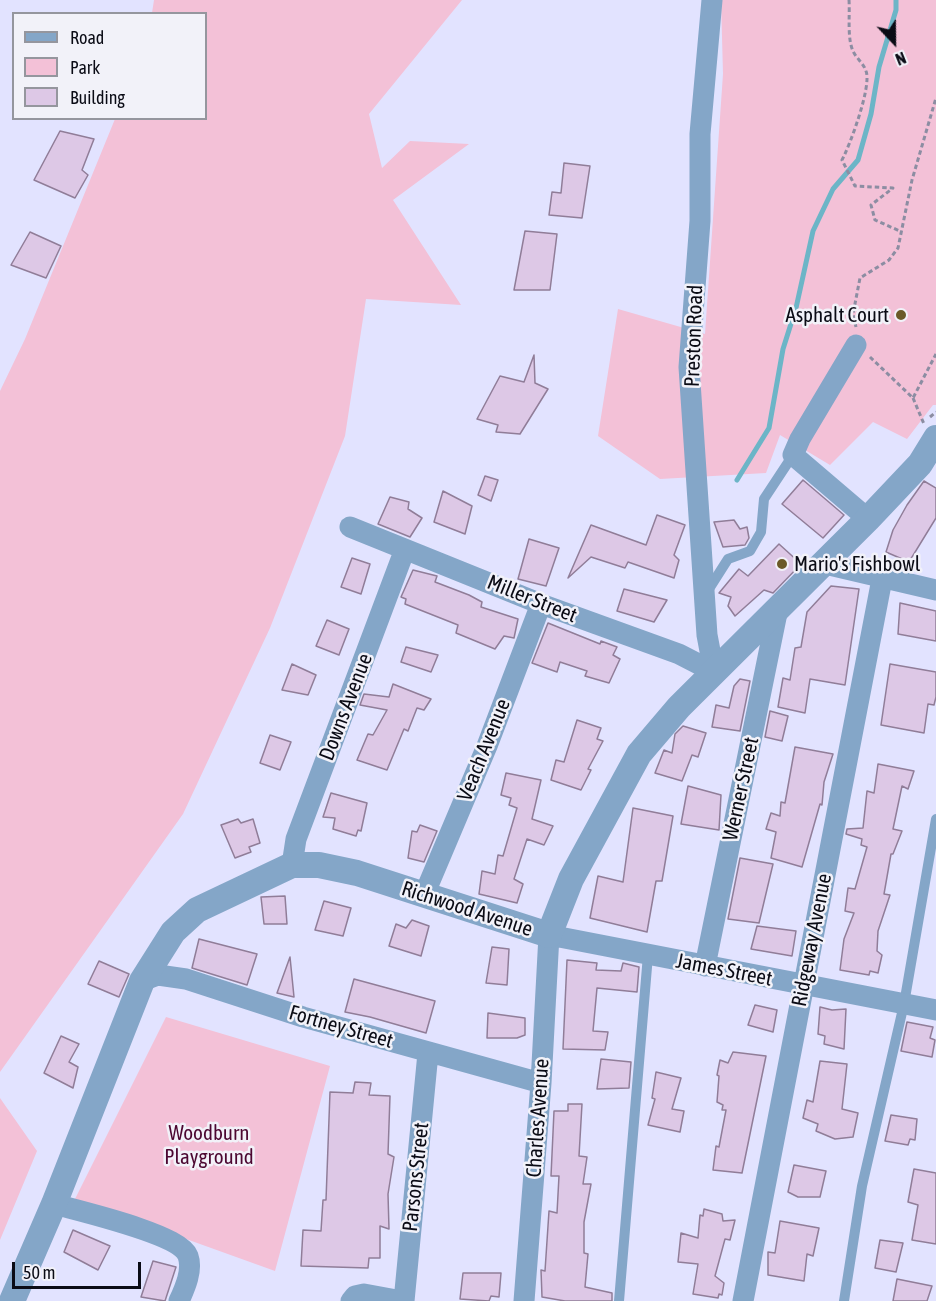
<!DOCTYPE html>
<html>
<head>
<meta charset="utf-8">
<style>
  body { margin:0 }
  #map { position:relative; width:936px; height:1301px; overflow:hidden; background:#e2e3ff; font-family:"Asap Condensed",sans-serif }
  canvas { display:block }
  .legend { position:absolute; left:12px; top:12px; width:195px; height:108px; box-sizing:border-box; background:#f2f2f9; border:2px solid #95969e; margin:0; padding:8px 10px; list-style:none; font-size:18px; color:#0a0b15 }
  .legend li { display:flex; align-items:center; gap:12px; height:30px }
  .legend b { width:30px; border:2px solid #95969e }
  .north { position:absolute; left:864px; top:12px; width:60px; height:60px; -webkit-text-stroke:4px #f2f2f9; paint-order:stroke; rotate:158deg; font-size:16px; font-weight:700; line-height:24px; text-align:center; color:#0a0b15 }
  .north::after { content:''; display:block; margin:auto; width:21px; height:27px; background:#0a0b15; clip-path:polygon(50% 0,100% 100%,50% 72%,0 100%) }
  .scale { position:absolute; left:12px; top:1262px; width:129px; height:27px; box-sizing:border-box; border:3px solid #0a0b15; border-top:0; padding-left:8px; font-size:18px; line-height:21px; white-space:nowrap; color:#0a0b15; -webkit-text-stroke:4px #f2f2f9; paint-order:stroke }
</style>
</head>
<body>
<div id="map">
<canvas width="936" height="1301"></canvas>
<ul class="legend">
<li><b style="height:8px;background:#84a6c8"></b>Road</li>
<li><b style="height:16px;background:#f3c1d7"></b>Park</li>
<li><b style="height:16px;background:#ddc8e6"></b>Building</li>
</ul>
<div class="north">N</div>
<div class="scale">50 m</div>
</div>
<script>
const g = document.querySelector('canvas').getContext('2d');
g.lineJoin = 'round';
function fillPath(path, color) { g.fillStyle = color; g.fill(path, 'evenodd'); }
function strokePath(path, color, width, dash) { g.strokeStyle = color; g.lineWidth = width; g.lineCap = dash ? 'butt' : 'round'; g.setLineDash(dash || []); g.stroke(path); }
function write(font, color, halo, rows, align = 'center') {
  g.font = font + ' "Asap Condensed",sans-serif'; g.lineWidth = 5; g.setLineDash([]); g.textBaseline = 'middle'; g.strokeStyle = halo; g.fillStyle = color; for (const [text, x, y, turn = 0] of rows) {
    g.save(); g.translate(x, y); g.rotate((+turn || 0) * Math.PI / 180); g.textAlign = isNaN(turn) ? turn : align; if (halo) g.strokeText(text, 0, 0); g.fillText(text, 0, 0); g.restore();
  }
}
const green = new Path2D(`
  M154 0H462L369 114 382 168 410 141 469 144 393 200 461 305 366 299 345 436 270 628 183 814 0 1072V391L25 339 115 119 206 118V14L152 13Z
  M721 0H936V405H933L907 439 873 422 830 465 780 435 766 473 660 479 598 436 618 309 705 334 723 74Z
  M166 1017 330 1066 275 1271 75 1199Z
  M0 1098 37 1151 0 1240Z`);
const stream = new Path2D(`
  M737 480 769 428 783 349 796 308 813 231 833 189 858 160 871 114 879 67 896 10V0`);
const building = new Path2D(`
  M60 131 94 139 82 170 88 175 75 198 34 180Z
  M564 163 590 166 582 218 549 215 552 192 561 193Z
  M525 231 557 234 550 290H514Z
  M30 232 61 246 46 278 11 265Z
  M534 355 535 383 548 389 520 434 496 432 498 425 477 419 500 376 524 382Z
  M485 476 498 480 491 501 478 495Z
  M803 480 844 515 823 538 782 504Z
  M924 481 936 488V518L909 562 886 552 893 530 907 505Z
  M443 491 472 506 465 534 434 522Z
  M390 497 409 502 408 509 422 518 410 537 378 524Z
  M657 515 685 525 674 555 679 560 674 578 628 562 625 568 591 557 568 578 591 525 646 545Z
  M734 520 740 529 747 527 749 538 745 545 723 547 714 522Z
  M529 539 559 548 546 586 518 579Z
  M779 544 801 564 773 593 764 590 735 616 728 606 731 597 719 593 739 569 748 576Z
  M352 558 370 564 361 594 341 587Z
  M413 570 437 576 435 582 469 595 482 602 481 607 518 619 514 638 504 636 495 649 456 633 458 625 405 604 406 599 401 597Z
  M831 586 859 589 845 685 810 679 805 713 778 707 783 678 790 680 795 648 801 647 807 612Z
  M624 589 667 600 654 622 617 611Z
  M900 603 936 611V641L898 634Z
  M327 620 349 629 339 655 316 646Z
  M548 623 600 644 601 641 617 647 613 655 620 659 609 683 585 676 587 671 560 662 557 672 532 663Z
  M406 647 438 655 431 672 401 662Z
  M292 664 316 675 308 695 282 690Z
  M890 664 936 672V697L934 705 928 704 924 733 881 725Z
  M740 679 750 681 740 731 712 727 716 705 729 708 734 686Z
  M393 684 431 699 424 710 417 708 408 731 404 729 387 770 357 760 368 734 373 735 387 710 360 705 364 694 389 697Z
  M770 711 788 716 782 741 765 737Z
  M577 720 601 728 597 739 603 741 588 769 591 770 581 790 551 780 556 760 564 762Z
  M683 726 706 733 698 757 692 755 682 781 655 773 664 750 672 753 675 734Z
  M270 735 291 742 280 770 260 763Z
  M795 747 833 754 824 782 822 805 820 804 802 867 771 858 776 832 766 829 771 813 780 816 781 802 785 803Z
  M878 764 914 771 908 789 902 786 893 829 902 831 893 854H891L884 894 890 895 878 931 877 951 882 955 878 973 870 971 869 975 840 970 844 939 854 913 845 911 848 888 855 889 867 847 861 845 862 839 846 834 847 829 863 828 867 791 874 793Z
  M506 773 541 780 532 819 553 826 544 845 527 839 514 879 523 884 517 903 479 894 482 871 495 874 498 855 503 856 517 808 509 805 511 798 501 795Z
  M688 786 721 795 719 830 681 824Z
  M331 793 367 803 361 831 358 830 356 836 333 829 335 818 323 817Z
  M633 808 673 816 662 881H656L647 932 590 918 598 876 623 882Z
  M238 819 241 823 253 819 260 843 249 847 251 852 235 858 221 825Z
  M420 825 437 831 424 862 408 858 412 831 417 832Z
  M740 858 773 864 759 923 728 919Z
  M285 896 287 924H264L261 897Z
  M324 901 351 908 343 936 315 930Z
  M412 920 429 926 421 956 389 946 396 924 406 928Z
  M757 926 796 931 792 956 751 949Z
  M199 939 257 954 247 985 192 968Z
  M492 947 509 949 507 985 486 983Z
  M290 957 294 997 277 993Z
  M567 960 597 963 596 970 621 971 623 963 639 967 637 992 597 988 593 1031 608 1032 605 1050 563 1049Z
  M99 961 129 974 119 997 88 984Z
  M354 979 435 1001 426 1033 370 1017 345 1012Z
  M755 1005 777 1010 773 1032 748 1025Z
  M820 1007 832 1010 846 1009 844 1049 824 1044 825 1036 818 1034Z
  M488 1013 525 1018V1035L517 1038H487Z
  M907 1022 933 1027 930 1038 935 1040 932 1057 901 1051Z
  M61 1036 79 1044 69 1062 78 1067 73 1088 44 1073Z
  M733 1052 766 1056 742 1173 713 1170 716 1146 719 1147 726 1110H722L723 1105 717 1102 719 1076 717 1075 720 1060 728 1063Z
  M601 1059 631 1062 629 1088 597 1089Z
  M820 1061 847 1064 842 1109 858 1113 853 1137 835 1139 816 1131 818 1124 803 1118 807 1100 813 1102Z
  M656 1072 681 1078 672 1109 684 1111 680 1132 648 1125 655 1099 652 1098Z
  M355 1082 371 1083 369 1095 390 1096 388 1154 394 1157 388 1194 389 1229 380 1226V1258H369L368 1268 301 1266 303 1230 321 1231 323 1200H326L330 1092 353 1093Z
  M568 1104H582L579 1156 587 1157 583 1184H591L584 1222V1253L588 1254 585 1287 612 1293V1301H565L542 1297 541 1270 545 1271 549 1211 557 1213 559 1176H551L554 1111H568Z
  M891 1115 917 1119 915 1140 910 1139 908 1145 885 1141Z
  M794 1165 826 1171 820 1197H798L788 1192Z
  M914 1169 936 1173V1244L912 1240 918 1205 908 1202Z
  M704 1209 722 1214 723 1221 735 1220 730 1240 725 1239 715 1276 724 1283 722 1295 719 1294 718 1298 693 1294 698 1264 678 1262 681 1233 698 1238 700 1215 703 1216Z
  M780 1221 819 1228 813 1256 807 1254 804 1281 768 1275V1252L775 1253Z
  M73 1230 110 1246 98 1270 64 1252Z
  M880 1240 903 1243 896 1272 875 1268Z
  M153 1261 176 1267 165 1301 141 1297Z
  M463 1273H501L499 1297 491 1296 489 1301 460 1299Z
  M897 1279 932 1286 927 1301H893Z`);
const path = new Path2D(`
  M849 0C850 15 847 38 853 51 856 58 864 64 866 71 872 86 850 145 842 160L855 186 893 188 871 205 875 220 902 232
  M856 327 853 314 860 278 889 260 898 248 912 180 936 98
  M870 357 913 398 936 354
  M913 398 924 424
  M930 417 936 412`);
const service = new Path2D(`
  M707 592 728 559 750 551 761 532 764 499 793 455
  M619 1301 648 955
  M844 1301 862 1186 904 1004 936 819`);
const minor = new Path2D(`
  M712 0 700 134V221L689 367 707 635 714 672
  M856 345 800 439 793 455 868 519
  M350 527 541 604 679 654 714 672
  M825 564 936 590
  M292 865 296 839 405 549
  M424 895 487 746 541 604
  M705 966 777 613
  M142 981 158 975 186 979 303 1017 541 1083
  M54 1204C79 1211 180 1234 188 1256 193 1270 185 1288 179 1301
  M351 1301 355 1296 364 1294 402 1301
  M404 1301 428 1053
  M524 1301 541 1083 549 935 936 1010
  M743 1301 882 579`);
const tertiary = new Path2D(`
  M12 1301 54 1204 142 981 173 932 197 910 292 865H319L357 873 549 935 571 879 639 754 679 707 868 519 920 464 936 438`);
const markers = [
  [901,315,6,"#6b5a28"],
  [782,564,6,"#6b5a28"]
];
const poiNames = [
  ["Asphalt Court",889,315],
  ["Mario's Fishbowl",794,564,"left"]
];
const streetNames = [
  ["Preston Road",694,336,-88],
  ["Miller Street",532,599,22],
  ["Downs Avenue",346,707,-69],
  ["Veach Avenue",484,750,-68],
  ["Werner Street",741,789,-78],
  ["Richwood Avenue",467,909,18],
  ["Ridgeway Avenue",812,940,-79],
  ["James Street",724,970,11],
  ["Fortney Street",341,1027,16],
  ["Charles Avenue",538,1118,-86],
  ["Parsons Street",416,1177,-84]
];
const parkNames = [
  ["Woodburn",209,1133],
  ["Playground",209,1157]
];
fillPath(green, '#f3c1d7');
strokePath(stream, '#6cb5c7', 5);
fillPath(building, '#ddc8e6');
strokePath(building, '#907d98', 1.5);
strokePath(path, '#8c8da2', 3, [4.5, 3]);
strokePath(service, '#84a6c8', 10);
strokePath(minor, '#84a6c8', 21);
strokePath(tertiary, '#84a6c8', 26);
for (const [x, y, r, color] of markers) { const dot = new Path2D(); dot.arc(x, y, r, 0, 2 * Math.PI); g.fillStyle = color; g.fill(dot); strokePath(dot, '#f2f2f9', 2); }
write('21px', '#0a0b15', '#f2f2f9', poiNames, 'right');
write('21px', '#0a0b15', '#f2f2f9', streetNames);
write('21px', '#4c0731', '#f2f2f9', parkNames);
</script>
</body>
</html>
